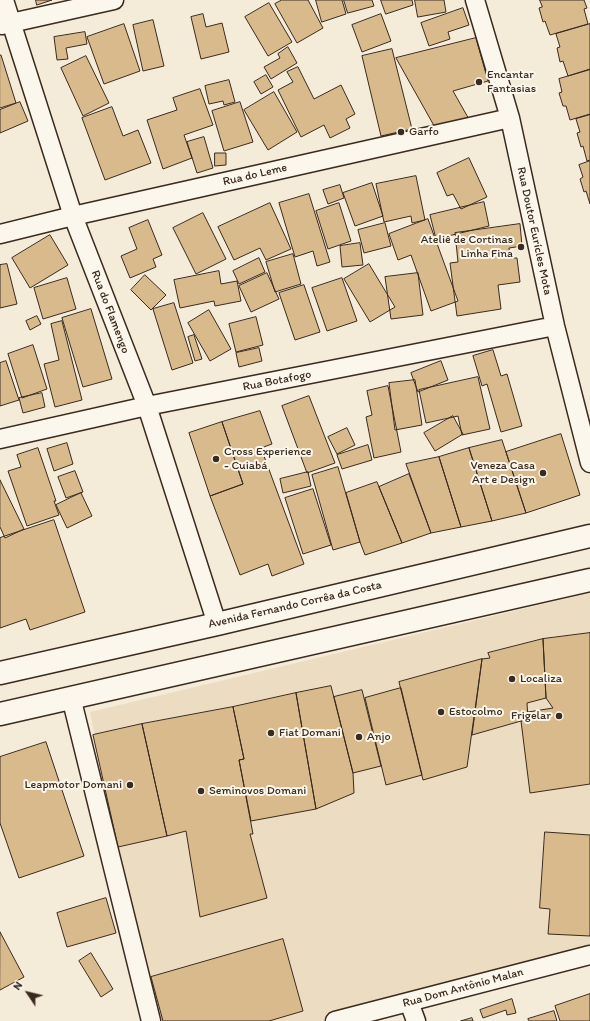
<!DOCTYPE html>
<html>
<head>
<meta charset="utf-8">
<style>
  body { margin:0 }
  #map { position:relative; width:590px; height:1021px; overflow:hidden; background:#f4ebd9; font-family:Itim,sans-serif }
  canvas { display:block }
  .north { position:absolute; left:8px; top:973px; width:40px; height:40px; -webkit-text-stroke:3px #fbf7ec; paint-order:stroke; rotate:305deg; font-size:11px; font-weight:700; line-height:16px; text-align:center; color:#3b2a1e }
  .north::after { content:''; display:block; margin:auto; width:14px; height:18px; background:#3b2a1e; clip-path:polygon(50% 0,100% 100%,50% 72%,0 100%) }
</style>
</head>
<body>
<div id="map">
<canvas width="590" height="1021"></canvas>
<div class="north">N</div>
</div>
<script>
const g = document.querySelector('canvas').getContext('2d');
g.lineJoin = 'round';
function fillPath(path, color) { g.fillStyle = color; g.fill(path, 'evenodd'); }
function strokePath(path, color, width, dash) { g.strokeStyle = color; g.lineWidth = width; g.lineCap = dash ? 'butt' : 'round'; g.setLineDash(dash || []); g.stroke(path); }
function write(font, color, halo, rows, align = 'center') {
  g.font = font + ' Itim,sans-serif'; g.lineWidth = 4; g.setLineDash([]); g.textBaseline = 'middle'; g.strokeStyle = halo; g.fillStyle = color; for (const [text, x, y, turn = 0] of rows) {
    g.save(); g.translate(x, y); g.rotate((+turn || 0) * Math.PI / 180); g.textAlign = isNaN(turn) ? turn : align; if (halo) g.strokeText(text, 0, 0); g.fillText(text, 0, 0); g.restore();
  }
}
const built = new Path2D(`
  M590 593V951L325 1021H153L90 712Z`);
const building = new Path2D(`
  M36 0H52L37 5Z
  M282 0H308L323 28 297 43 275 4Z
  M316 0H342L346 14 322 22Z
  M344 0H372L374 6 348 13Z
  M381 0H412L413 5 386 14Z
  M415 0H444L446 12 418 17Z
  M540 0H584L587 8 584 9 588 24 550 35 545 21 543 22 539 8 542 7Z
  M269 3 292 42 268 56 245 17Z
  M463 8 469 25 448 32 450 39 429 46 421 23Z
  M203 14 206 27 222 23 229 52 201 59 191 17Z
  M381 14 391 41 362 52 352 25Z
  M153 20 164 66 143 71 133 25Z
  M124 24 140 71 104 84 87 37Z
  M590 24V69L568 76 563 61 560 62 557 48 560 47 556 34Z
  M85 32 87 44 66 48 68 59 57 60 54 37Z
  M476 38 488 81 453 91 470 121 437 131 396 58Z
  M288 47 297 63 271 79 264 67 280 58 278 54Z
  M392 49 412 129 381 136 362 56Z
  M0 55H1L16 103 0 108Z
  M86 56 109 103 83 116 61 68Z
  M298 67 314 99 341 85 355 114 346 119 350 128 330 138 324 125 301 137 278 90 293 82 287 72Z
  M590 70V114L570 120 566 106H563L559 93 562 92 559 79Z
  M266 75 273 87 261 94 254 82Z
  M229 80 235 102 224 105 223 101 209 104 205 86Z
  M200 89 213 125 184 135 192 158 163 169 147 120 177 110 173 98Z
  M274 92 297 132 268 150 244 110Z
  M20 102 28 121 0 133V110Z
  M240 102 253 142 224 151 212 111Z
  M112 107 123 136 138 130 151 163 105 180 82 118Z
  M590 115V160L587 161 583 146 581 147 577 133 580 132 576 119Z
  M204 137 213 168 197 173 187 142Z
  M215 153H226V165L215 166Z
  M469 158 487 197 461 209 453 194 447 196 437 173Z
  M590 161V204L586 191 584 192 580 179 583 177 579 165Z
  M416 176 425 220 412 223 411 216 384 222 376 184Z
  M372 183 383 216 355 226 343 193Z
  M340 185 344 198 328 204 323 190Z
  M309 194 330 262 317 266 313 251 295 257 279 203Z
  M484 202 489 226 436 239 430 215Z
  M270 203 291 249 266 260 260 248 234 260 218 227Z
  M339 203 351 241 328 249 316 211Z
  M203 213 226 259 196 274 173 228Z
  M428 219 458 301 431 311 411 255 398 260 389 234Z
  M148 220 162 255 153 259 156 267 130 278 121 256 137 249 129 228Z
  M385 223 391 246 364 253 358 230Z
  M520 224 522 246 509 248 510 258H517L520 282 498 285 501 309 457 316 450 263 458 262 455 233Z
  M50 235 68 265 30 288 12 258Z
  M360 243 363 265 342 267 340 246Z
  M293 254 301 284 275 292 266 262Z
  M259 258 265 272 239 284 233 271Z
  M7 264 17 304 0 308V265Z
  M369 264 395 307 370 322 344 279Z
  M219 271 221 284 237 281 241 301 215 306 214 301 180 308 174 280Z
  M267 273 279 299 251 312 239 286Z
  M418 273 423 315 391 319 385 277Z
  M145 275 166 295 151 310 131 290Z
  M67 278 76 309 43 319 34 288Z
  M342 278 357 321 327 331 312 288Z
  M304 285 320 332 295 340 279 293Z
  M174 303 193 363 172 370 153 309Z
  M91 309 112 379 83 387 62 318Z
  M209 310 231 349 210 361 188 323Z
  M37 316 41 324 30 330 26 321Z
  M256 317 263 345 236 352 229 324Z
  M62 321 82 400 55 407 44 364 59 360 51 324Z
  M194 335 202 359 195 361 188 337Z
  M33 345 47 389 22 398 8 354Z
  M259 348 262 361 239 367 236 353Z
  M493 350 501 376 507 374 522 426 501 432 487 384 482 386 473 356Z
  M6 361 19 400 0 406V363Z
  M441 361 448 380 418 392 411 373Z
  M478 377 490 429 462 435 458 416 426 423 419 390Z
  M415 380 422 425 395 430 389 383Z
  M388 386 401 452 374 458 366 417 372 415 367 391Z
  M42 393 45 407 23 413 19 398Z
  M309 396 335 463 307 473 282 406Z
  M260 411 272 444 261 448 304 564 272 576 268 564 240 575 210 496 243 484 222 422Z
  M453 416 463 434 435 451 424 433Z
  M222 422 243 484 210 496 189 433Z
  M347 428 355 445 337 454 328 437Z
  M561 434 580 495 526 513 506 452Z
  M502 440 526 513 492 521 469 448Z
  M67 443 73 464 54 471 47 449Z
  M368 445 372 460 342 469 337 455Z
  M38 448 56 501H54L59 515 27 526 8 471 21 467 17 455Z
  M469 448 492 521 461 527 439 457Z
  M439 457 461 527 431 533 406 464Z
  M338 467 360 542 333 550 312 475Z
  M75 471 83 492 66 498 58 477Z
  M308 472 311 486 283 493 280 479Z
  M409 474 431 533 402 543 379 487Z
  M0 480 24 529 5 538 0 527Z
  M377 482 402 543 365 555 360 542 346 493Z
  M313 489 331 545 303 554 285 498Z
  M81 493 92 516 67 528 56 505Z
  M54 520 85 612 30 630 26 619 0 628V538Z
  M590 633V784L530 793 521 721 528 719V712L553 708 546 698 543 639Z
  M543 639 546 698 527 703 528 719 472 735 482 659 490 658 488 653Z
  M482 659 467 767 423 780 399 682Z
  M331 686 353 773 354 793 316 809 296 693Z
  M401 688 422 775 386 785 365 698Z
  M362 690 381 766 353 773 334 697Z
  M296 693 316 809 251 821 239 760 244 759 233 707Z
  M233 707 244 759 239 760 253 834H250L267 898 200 917 186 831 167 836 142 724Z
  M142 724 167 836 118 847 93 735Z
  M46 742 84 856 19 878 0 823V757Z
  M545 832 590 835V936L548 934 550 909 540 908Z
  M106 898 116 933 67 947 57 913Z
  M0 932 24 977 0 990Z
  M283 939 303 1011 269 1021H163L151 977Z
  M91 953 113 989 101 997 79 961Z
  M590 994V1021H560L555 1006Z
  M512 999 516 1013 507 1015 506 1010 483 1018 480 1010Z
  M554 1011 557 1021H529L528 1019Z
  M472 1018 473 1021H461Z`);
const minor = new Path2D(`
  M4 0 73 216 147 406 217 624
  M475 0 510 118 555 326 590 463
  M2 25 114 0
  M0 234 73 216 510 118
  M0 439 147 406 555 326
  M71 697 151 1021
  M409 1002 416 1021
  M335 1021 590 955`);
const major = new Path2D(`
  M0 673 217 624 590 536
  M0 714 590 580`);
const markers = [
  [479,82,4,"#3b2a1e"],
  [401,132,4,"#3b2a1e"],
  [521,247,4,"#3b2a1e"],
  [216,459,4,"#3b2a1e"],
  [543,473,4,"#3b2a1e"],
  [512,679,4,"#3b2a1e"],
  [441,712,4,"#3b2a1e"],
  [559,716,4,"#3b2a1e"],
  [271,733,4,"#3b2a1e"],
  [359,737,4,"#3b2a1e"],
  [130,785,4,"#3b2a1e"],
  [201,791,4,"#3b2a1e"]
];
const poiNames = [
  ["Encantar",487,75],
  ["Fantasias",487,89],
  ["Garfo",409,132],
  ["Ateliê de Cortinas",513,240,"right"],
  ["Linha Fina",513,254,"right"],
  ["Cross Experience",224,452],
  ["- Cuiabá",224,466],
  ["Veneza Casa",535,466,"right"],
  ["Art e Design",535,480,"right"],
  ["Localiza",520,679],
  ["Estocolmo",449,712],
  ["Frigelar",551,716,"right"],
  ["Fiat Domani",279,733],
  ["Anjo",367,737],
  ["Leapmotor Domani",122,785,"right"],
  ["Seminovos Domani",209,791]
];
const streetNames = [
  ["Rua do Leme",255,175,-13],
  ["Rua Doutor Eurícles Mota",534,231,78],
  ["Rua do Flamengo",110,312,69],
  ["Rua Botafogo",277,381,-11],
  ["Avenida Fernando Corrêa da Costa",295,605,-13],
  ["Rua Dom Antônio Malan",463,988,-15]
];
fillPath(built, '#ecdcc2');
fillPath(building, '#d8ba8c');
strokePath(building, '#3b2a1e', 1);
strokePath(minor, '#3b2a1e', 21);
strokePath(major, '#3b2a1e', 25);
strokePath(minor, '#fbf7ec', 18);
strokePath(major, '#fbf7ec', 22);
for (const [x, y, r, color] of markers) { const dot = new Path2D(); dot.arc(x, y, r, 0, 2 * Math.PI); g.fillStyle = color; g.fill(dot); strokePath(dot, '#fbf7ec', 1.5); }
write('12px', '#3b2a1e', '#fbf7ec', poiNames, 'left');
write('12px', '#3b2a1e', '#fbf7ec', streetNames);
</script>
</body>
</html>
